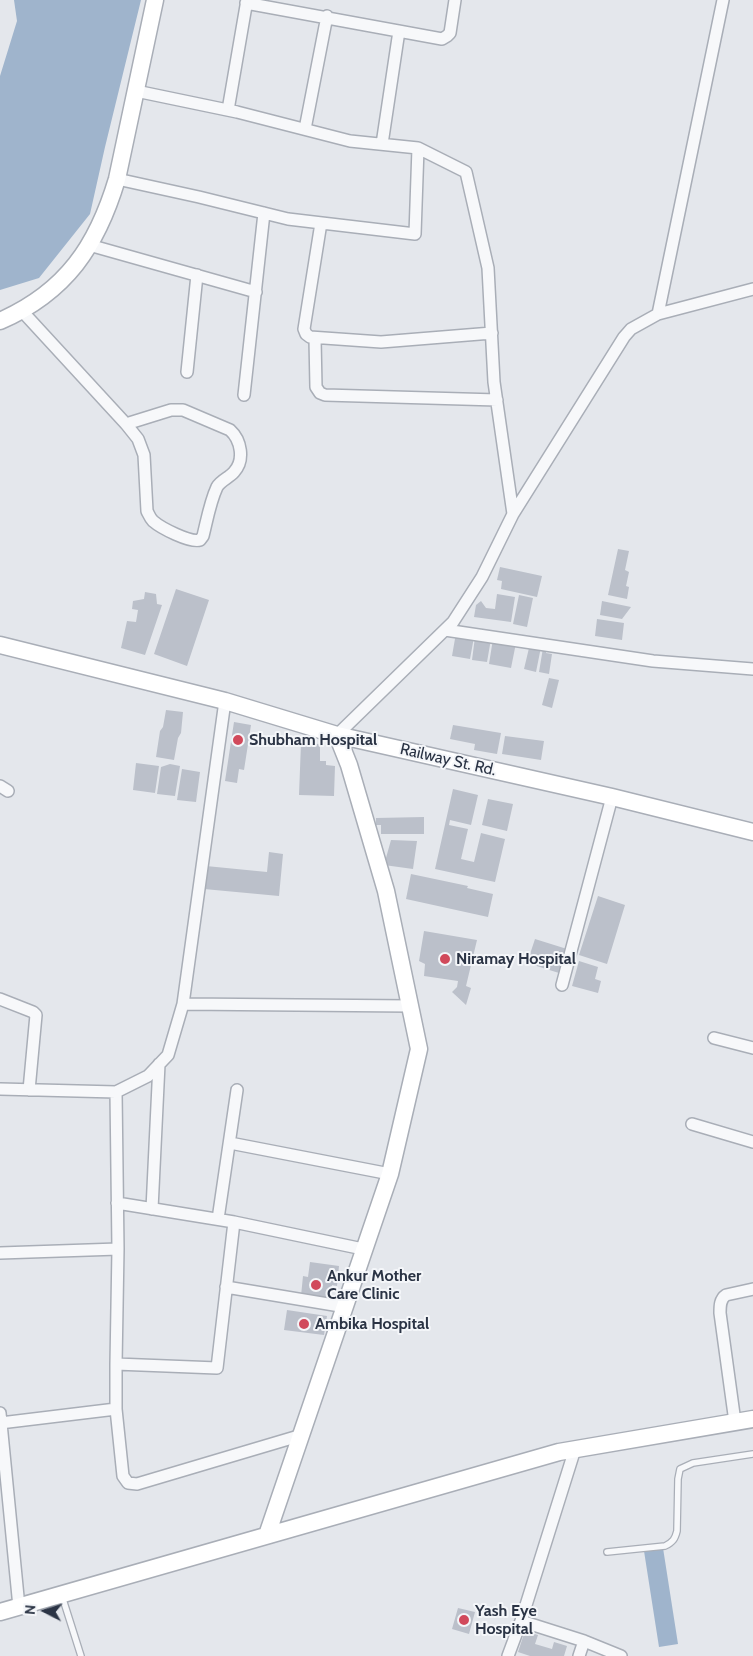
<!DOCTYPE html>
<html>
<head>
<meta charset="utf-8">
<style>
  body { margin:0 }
  #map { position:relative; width:753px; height:1656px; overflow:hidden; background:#e4e7ec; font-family:Cabin,sans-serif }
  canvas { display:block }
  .north { position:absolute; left:20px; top:1586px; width:50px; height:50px; -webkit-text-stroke:4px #f4f6f9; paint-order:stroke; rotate:275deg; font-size:14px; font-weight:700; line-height:20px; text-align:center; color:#2b3445 }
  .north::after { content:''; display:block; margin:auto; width:18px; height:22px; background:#2b3445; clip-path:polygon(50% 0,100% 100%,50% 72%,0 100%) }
</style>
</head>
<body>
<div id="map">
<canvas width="753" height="1656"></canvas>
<div class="north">N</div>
</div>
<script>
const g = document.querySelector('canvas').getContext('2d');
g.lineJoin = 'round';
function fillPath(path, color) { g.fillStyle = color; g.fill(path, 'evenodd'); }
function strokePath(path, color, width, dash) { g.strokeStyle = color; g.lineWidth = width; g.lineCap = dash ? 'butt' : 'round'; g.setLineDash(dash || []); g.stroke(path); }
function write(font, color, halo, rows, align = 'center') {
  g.font = font + ' Cabin,sans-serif'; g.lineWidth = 4; g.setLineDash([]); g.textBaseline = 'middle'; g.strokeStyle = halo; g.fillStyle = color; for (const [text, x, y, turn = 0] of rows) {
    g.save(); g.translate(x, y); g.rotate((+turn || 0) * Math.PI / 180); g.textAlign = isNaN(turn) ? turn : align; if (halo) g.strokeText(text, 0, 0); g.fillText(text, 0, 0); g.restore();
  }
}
const water = new Path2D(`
  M14 0H141L105 147 90 214 39 278 0 290V76L17 21Z
  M663 1548 678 1644 659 1647 644 1551Z`);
const building = new Path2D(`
  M618 549 629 551 625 570 629 572 626 586 629 587 627 599 608 595Z
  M500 567 542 576 537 597 501 589 502 581 497 580Z
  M176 589 209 600 187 666 154 654Z
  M145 592 156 594 157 604 162 605 145 655 121 648 127 621 136 622 138 610 132 609 133 601 144 599Z
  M497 594 515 597 511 622 474 617 476 605 481 601 486 608 495 609Z
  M519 595 533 598 527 627 513 624Z
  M602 601 631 607 622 619 600 615Z
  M597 619 624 623 622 640 595 636Z
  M456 633 474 637 470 659 452 656Z
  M475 637 491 639 487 662 472 660Z
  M493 639 516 643 511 668 489 664Z
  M541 647 536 672 524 669 529 648Z
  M543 648H546V653L552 654 549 674 539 672Z
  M549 678 559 680 552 708 542 705Z
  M166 710 183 712 181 733 178 738 174 760 156 757 160 731 163 727Z
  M234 722 251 725 244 770 239 769 237 783 225 781Z
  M453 725 501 733 497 754 474 750 475 744 450 739Z
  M505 736 544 741 541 760 502 754Z
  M301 743 320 744V761H326V765L335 766 334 796 299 795Z
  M136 763 159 766 155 793 133 790Z
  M170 764 180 766 175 796 157 794 161 767Z
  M182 769 200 772 196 802 177 800Z
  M453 789 478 795 471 825 450 820 449 825 468 829 461 859 474 862 481 833 505 839 495 882 435 869Z
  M488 799 513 804 507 831 482 825Z
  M424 817V834H381V825H376V818Z
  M391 840 417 841 413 869 384 865Z
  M269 852 283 854 279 896 204 889 206 866 267 872Z
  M411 874 468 886 467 888 493 894 488 917 406 899Z
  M598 896 625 905 607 964 579 955Z
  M424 931 477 940 466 986 471 988 466 1005 452 992 457 987 458 981 424 976 425 964 419 961Z
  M535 939 567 949 559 973 527 963Z
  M579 961 598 967 595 979 601 981 598 993 572 986Z
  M310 1262 339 1266 337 1286 332 1285 330 1300 301 1296 303 1276 308 1277Z
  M287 1310 327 1316 324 1335 284 1330Z
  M458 1608 475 1612 469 1634 452 1629Z
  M525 1631 538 1635 535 1644 552 1649 554 1642 567 1646 564 1656H530L518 1652Z`);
const lane = new Path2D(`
  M607 1552 665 1546C673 1542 675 1539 677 1531L678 1479 680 1469 693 1463 753 1454
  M62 1596 81 1656`);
const street = new Path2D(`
  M246 3 442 39 447 36 450 33 455 0
  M228 110 247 0
  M305 129 327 16
  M382 144 399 31
  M418 148 466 172 488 268 494 382 513 514
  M117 179 199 197 288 219 415 234 418 148 350 141 237 112 136 91
  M321 223 304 329 306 334 310 337 381 342 492 333
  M89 245 256 292
  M22 311 126 424 138 439 144 455 147 511C149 515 150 518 153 521 161 528 190 543 200 540L203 536C207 520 210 502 217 487 221 480 229 478 234 472 245 460 241 440 230 430L183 410H171L126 424
  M658 314 723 0
  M315 339 316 387 320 393 325 395 497 400
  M187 372 197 275
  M244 395 264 213
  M445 630 653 661 753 669
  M337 735 453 622 482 577 513 514 624 337 631 329 658 314 753 289
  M0 786 8 791
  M562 985 612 797
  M0 999 33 1012 36 1015 29 1090
  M183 1004 411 1006
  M714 1038 753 1048
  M0 1089 116 1092 118 1249 116 1364 217 1368 234 1222
  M116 1092 148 1076 168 1055 183 1004 225 701
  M692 1124 753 1142
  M230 1143 390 1174
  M117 1203 234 1222 363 1249
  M152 1209 159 1064
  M218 1219 237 1090
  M0 1253 118 1249
  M226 1287 346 1307
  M116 1364V1409L123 1476 128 1483 137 1484 302 1435
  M0 1413 19 1607
  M735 1422 720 1313C720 1306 720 1299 726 1295L753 1289
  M0 1423 116 1409
  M575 1449 521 1621 584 1641 621 1656
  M508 1656 521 1621
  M579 1656 584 1641`);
const secondary = new Path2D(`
  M0 321C66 292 97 246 117 179L155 0
  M0 645 225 701 337 735 612 797 753 832
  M267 1535 390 1174 419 1049 386 891 349 765 337 735
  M0 1612 559 1452 753 1419`);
const markers = [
  [238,740,6,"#d1495b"],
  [445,959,6,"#d1495b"],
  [316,1285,6,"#d1495b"],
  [304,1324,6,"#d1495b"],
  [464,1620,6,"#d1495b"]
];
const poiNames = [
  ["Shubham Hospital",249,740],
  ["Niramay Hospital",456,959],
  ["Ankur Mother",327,1276],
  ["Care Clinic",327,1294],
  ["Ambika Hospital",315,1324],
  ["Yash Eye",475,1611],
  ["Hospital",475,1629]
];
const streetNames = [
  ["Railway St. Rd.",448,760,13]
];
fillPath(water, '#9fb4cc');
fillPath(building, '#bbc0ca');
strokePath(lane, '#a9aeb7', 8);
strokePath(street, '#a9aeb7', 14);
strokePath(secondary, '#a9aeb7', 19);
strokePath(lane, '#f7f8fa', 5.5);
strokePath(street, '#f7f8fa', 11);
strokePath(secondary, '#fff', 16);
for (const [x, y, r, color] of markers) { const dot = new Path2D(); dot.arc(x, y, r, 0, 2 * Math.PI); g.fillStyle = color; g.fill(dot); strokePath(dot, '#f4f6f9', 2); }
write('bold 16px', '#2b3445', '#f4f6f9', poiNames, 'left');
write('16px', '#2b3445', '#f4f6f9', streetNames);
</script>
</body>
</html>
